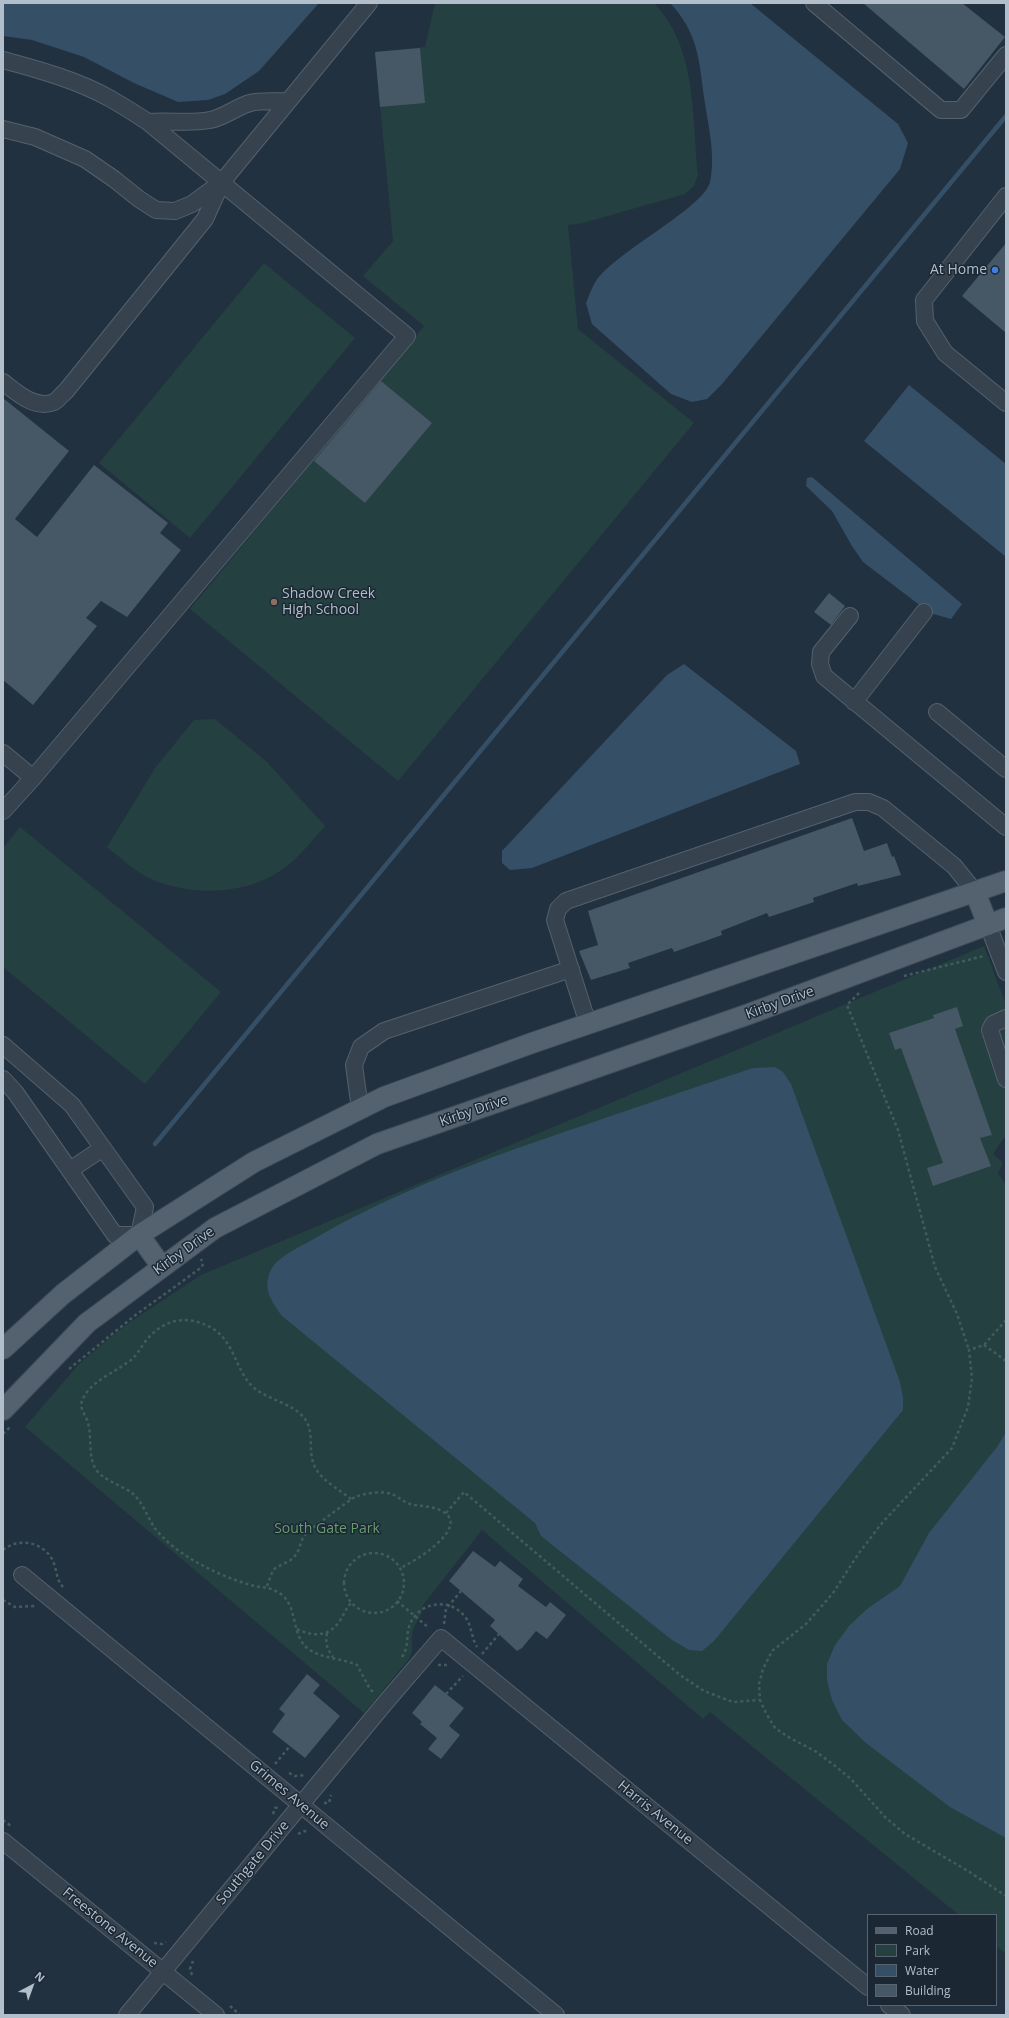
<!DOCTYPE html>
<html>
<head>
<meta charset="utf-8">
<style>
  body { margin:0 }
  #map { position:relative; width:1009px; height:2018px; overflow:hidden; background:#22313f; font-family:"Open Sans",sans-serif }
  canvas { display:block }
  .frame { position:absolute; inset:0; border:4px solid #b2beca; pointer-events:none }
  .legend { position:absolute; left:867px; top:1914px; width:130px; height:92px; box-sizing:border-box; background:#1b2834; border:1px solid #576470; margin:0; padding:5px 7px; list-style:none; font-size:12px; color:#b2beca }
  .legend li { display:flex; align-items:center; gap:8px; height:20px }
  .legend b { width:20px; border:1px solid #576470 }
  .north { position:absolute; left:12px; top:1966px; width:40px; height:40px; -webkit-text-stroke:3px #1b2834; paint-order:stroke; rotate:41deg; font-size:11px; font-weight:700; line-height:16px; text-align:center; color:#b2beca }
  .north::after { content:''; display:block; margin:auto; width:14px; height:18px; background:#b2beca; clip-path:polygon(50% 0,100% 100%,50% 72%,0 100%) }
</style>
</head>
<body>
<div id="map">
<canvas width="1009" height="2018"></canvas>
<div class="frame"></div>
<ul class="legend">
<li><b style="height:5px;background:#54626f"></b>Road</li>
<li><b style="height:11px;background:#244040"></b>Park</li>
<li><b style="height:11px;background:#354f67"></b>Water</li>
<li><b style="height:11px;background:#465765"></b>Building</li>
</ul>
<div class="north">N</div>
</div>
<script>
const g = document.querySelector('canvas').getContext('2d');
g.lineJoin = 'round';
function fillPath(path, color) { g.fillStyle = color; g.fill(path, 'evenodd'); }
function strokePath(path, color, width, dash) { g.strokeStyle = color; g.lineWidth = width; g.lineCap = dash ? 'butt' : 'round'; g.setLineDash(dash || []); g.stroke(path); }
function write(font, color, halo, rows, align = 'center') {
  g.font = font + ' "Open Sans",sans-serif'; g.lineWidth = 3; g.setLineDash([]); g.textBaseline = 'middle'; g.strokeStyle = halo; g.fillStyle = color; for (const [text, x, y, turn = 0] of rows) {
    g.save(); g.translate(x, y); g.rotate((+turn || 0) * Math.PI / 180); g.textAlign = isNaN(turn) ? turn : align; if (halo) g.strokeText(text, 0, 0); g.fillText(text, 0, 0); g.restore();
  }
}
const green = new Path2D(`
  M435 3H654C697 47 692 117 698 175L694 186 685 194 583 223 568 225 578 329 694 423 398 781 190 609 424 326 363 276 393 241 375 52 425 47Z
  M264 263 355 338 190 538 99 463Z
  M215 719 267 762 325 826C311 842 298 859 280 871 243 896 188 896 149 878 134 871 120 857 107 847L155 768 194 720Z
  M20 827 221 992 145 1084 3 967V848Z
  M984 946 1006 1005V1137L1003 1139 993 1154 1001 1161 1002 1165 998 1173 1006 1185V1954L996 1946V1915H959L710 1712 703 1719 482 1530 423 1605C423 1616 414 1623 412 1634 411 1644 414 1650 409 1659L364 1713 25 1427 79 1364 124 1326 201 1275Z`);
const water = new Path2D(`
  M3 3H319L259 71 225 94 208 100 178 102 134 83 84 57 32 40 3 36Z
  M670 3H750L898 124 908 143 900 169 722 384 707 399 692 402 671 394 592 324 586 303C589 296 592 287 596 281 615 252 704 208 710 182 716 155 708 125 704 97 699 59 698 33 670 3Z
  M909 385 1006 464V557L864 441Z
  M812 477 962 604 951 619 930 613 863 562 852 546 832 511 806 486 807 478Z
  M684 664 796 751 800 764 532 868 510 870 502 863V851L667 675Z
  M775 1067 783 1072 791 1084 900 1382 903 1398V1410L714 1641 702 1651 689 1650 672 1640 541 1536 535 1523 282 1316C271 1301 262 1288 271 1270 276 1258 301 1246 312 1240 395 1191 487 1158 579 1127 637 1107 695 1087 753 1068Z
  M1006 1432V1838L950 1807 866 1743 842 1720 832 1700 827 1680V1664L835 1645 849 1626 867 1609 900 1586 929 1533 997 1447Z`);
const stream = new Path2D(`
  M155 1144 1006 116`);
const building = new Path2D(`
  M863 3H962L1005 37 964 89Z
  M420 48 425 103 380 107 375 52Z
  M1006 243V333L962 296Z
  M381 381 432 423 365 503 314 461Z
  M3 398 69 451 15 519 37 537 94 465 168 523 160 533 181 550 127 617 101 601 86 618 97 626 33 705 3 680Z
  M829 593 845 606 831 625 814 612Z
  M852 818 864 851 887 843 892 857 894 856 901 875 858 886 857 883 813 898 814 902 769 917 767 913 721 931 722 935 674 952 672 948 628 963 630 968 591 980 579 951 598 945 588 911Z
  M957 1007 963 1026 955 1029 992 1135 980 1138 991 1166 933 1186 927 1168 943 1163 901 1048 895 1050 889 1033 934 1018 933 1015Z
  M473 1551 495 1567 500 1561 523 1579 518 1586 546 1607 550 1602 566 1615 547 1639 536 1631 522 1648 517 1651 490 1626 495 1620 449 1581Z
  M307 1674 320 1685 313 1693 340 1716 305 1758 272 1732 285 1714 279 1709Z
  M435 1685 464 1708 449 1726 460 1735 441 1759 428 1749 437 1738 420 1724 422 1722 412 1713Z`);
const path = new Path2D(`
  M904 976 984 956
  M859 993 847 1005 898 1130 935 1267 957 1314 969 1350
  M1006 1320 984 1345 969 1350 972 1378 968 1407 952 1448 882 1523 859 1553 833 1593 806 1624 772 1651 763 1669 759 1684 760 1700 766 1713 775 1728 790 1738 815 1751 834 1765 851 1779 885 1817 905 1834 968 1871 1006 1896
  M984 1345 1006 1361
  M69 1369 133 1317 202 1267 203 1263 201 1259
  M3 1434 11 1426
  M351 1499C340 1490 321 1480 315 1467 307 1452 315 1433 305 1419 292 1402 269 1401 253 1387 235 1370 235 1342 212 1328 185 1313 162 1320 144 1343 140 1349 137 1355 132 1359 117 1372 89 1381 82 1401 79 1409 86 1415 88 1423 92 1437 88 1455 95 1468 102 1480 121 1485 132 1493 142 1501 147 1516 154 1527 165 1542 182 1554 198 1563 214 1572 233 1580 251 1585 264 1589 267 1585 281 1594 298 1607 291 1634 307 1648 321 1659 342 1658 357 1665L370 1689 374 1693
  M446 1513 464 1492 680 1675 704 1691 733 1702 760 1700
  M3 1550C19 1537 44 1542 53 1561 57 1570 56 1580 63 1587
  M344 1583a30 30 0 1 1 60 0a30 30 0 1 1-60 0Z
  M267 1586 273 1570C280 1564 289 1563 294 1557 300 1551 300 1542 304 1536 306 1532 351 1499 355 1497 366 1493 383 1490 394 1495 400 1498 404 1502 410 1504 421 1507 434 1505 445 1513 468 1529 413 1563 400 1568
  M3 1600 15 1607 35 1606
  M397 1601 429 1628
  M444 1624 446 1609 461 1591
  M297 1629C313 1637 328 1637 339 1622 344 1615 346 1608 351 1603
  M327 1633C325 1644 327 1648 333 1657
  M482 1654 499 1634
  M402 1657C410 1645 405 1636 410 1624 420 1601 451 1597 466 1618 472 1627 471 1637 477 1647
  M438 1665H449
  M446 1694 463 1676
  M275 1764 290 1746
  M289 1773 295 1776 305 1775
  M324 1803H329L331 1795
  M273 1814 275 1808 279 1807
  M3 1820 11 1826
  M298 1834 304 1831 308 1832
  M154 1943 162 1944 166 1942
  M192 1975 190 1969 193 1961
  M230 2006 240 2015`);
const minor = new Path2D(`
  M814 3 941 110H961L1006 55
  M3 60C40 70 77 80 111 99 123 106 136 114 148 122L407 336 33 778
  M148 122C169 120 190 124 210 120 225 117 236 107 250 103 262 100 276 102 288 101
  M3 129 35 137 85 159 114 179 139 199 156 210 175 211 192 204 222 182 369 3
  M1006 196 924 300 925 321 945 353 1006 403
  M3 382C16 392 35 410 54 402 58 400 62 394 66 391L205 219 221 184
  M850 616 821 652 820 664 824 676 1006 827
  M854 702 924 612
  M937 712 1006 769
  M3 753 33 778 3 811
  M988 925 1006 972
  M1006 1018 993 1024 990 1030 1006 1079
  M588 1024 555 920 558 909 566 901 855 802H869L883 808 954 866 975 892
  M3 1045 72 1105 145 1207 139 1235H115L15 1092 3 1079
  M360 1109 354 1065 361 1047 384 1031 571 969
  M70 1170 103 1148
  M22 1575 556 2015
  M3 1841 216 2015
  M889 2005 902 2015
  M127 2015 385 1703 441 1638 868 1987`);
const major = new Path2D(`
  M975 892 988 925
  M139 1235 162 1267
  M3 1349 63 1294 139 1235 254 1162 384 1097 532 1043 1006 881
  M3 1410 87 1323 215 1228 377 1144 749 1014 1006 918`);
const markers = [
  [995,270,4,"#3f7fe0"],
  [274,602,4,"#8d6e63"]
];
const poiNames = [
  ["At Home",987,270],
  ["Shadow Creek",282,594,"left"],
  ["High School",282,610,"left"]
];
const streetNames = [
  ["Kirby Drive",780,1003,-20],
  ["Kirby Drive",474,1111,-19],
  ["Kirby Drive",184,1251,-36],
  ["Grimes Avenue",289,1795,40],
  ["Harris Avenue",655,1813,39],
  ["Southgate Drive",253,1863,-50],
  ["Freestone Avenue",110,1928,39]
];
const parkNames = [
  ["South Gate Park",327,1529]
];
fillPath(green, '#244040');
fillPath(water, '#354f67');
strokePath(stream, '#354f67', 4.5);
fillPath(building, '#465765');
strokePath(minor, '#54616d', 18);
strokePath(major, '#3f4c58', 22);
strokePath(path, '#425c5c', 2.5, [3, 3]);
strokePath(minor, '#36434f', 16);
strokePath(major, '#54626f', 20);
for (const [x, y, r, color] of markers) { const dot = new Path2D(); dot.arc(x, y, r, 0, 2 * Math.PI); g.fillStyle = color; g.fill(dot); strokePath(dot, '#1b2834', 1.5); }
write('14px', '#b2beca', '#1b2834', poiNames, 'right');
write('14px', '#b2beca', '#1b2834', streetNames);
write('14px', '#689c6f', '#1b2834', parkNames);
</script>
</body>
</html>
